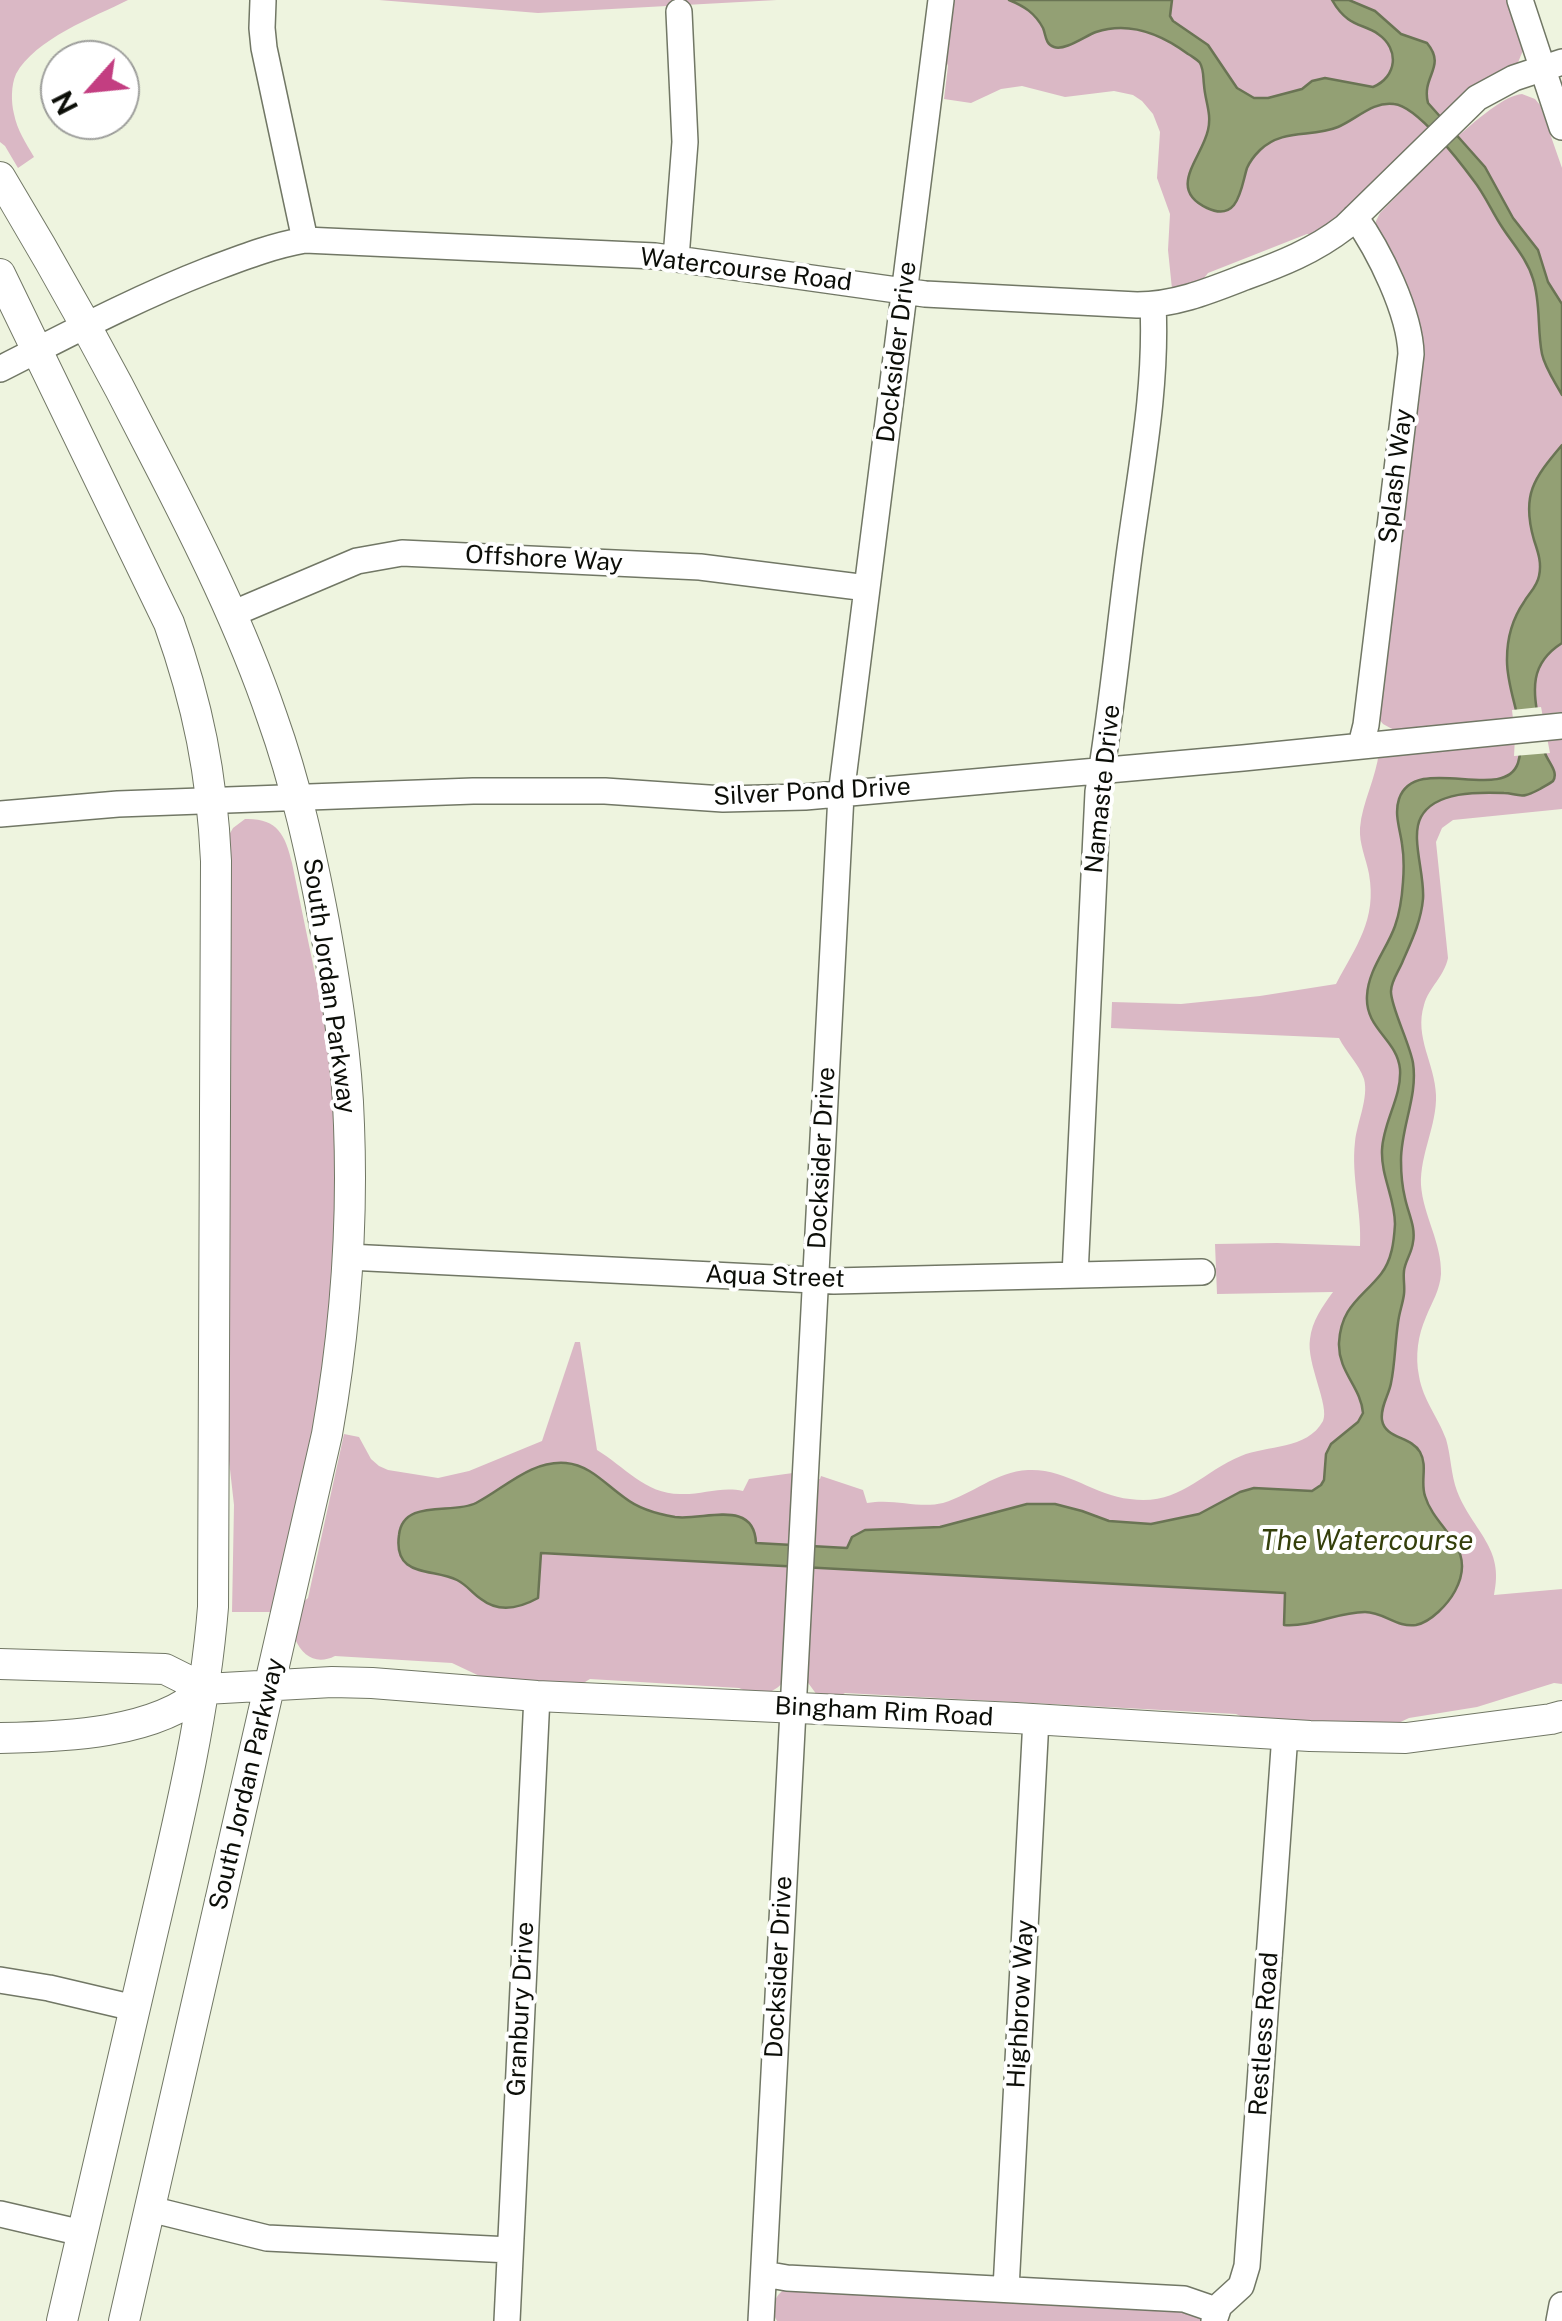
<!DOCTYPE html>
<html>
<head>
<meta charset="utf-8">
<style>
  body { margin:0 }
  #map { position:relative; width:1562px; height:2321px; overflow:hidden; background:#eef4df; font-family:"Public Sans",sans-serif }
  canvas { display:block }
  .north { position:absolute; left:40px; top:40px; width:100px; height:100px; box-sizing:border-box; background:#fff; border:2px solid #9e9f9c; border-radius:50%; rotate:243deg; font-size:28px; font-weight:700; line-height:40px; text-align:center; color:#0c0e08 }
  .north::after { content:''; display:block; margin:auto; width:35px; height:45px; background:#c33e81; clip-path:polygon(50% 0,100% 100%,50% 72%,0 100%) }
</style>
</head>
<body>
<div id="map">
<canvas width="1562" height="2321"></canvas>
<div class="north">N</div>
</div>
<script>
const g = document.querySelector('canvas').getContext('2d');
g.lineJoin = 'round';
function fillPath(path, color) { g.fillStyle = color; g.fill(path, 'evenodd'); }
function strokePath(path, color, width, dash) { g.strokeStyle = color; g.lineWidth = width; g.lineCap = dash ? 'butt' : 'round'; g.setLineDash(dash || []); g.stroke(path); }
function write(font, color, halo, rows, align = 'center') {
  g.font = font + ' "Public Sans",sans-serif'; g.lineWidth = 8; g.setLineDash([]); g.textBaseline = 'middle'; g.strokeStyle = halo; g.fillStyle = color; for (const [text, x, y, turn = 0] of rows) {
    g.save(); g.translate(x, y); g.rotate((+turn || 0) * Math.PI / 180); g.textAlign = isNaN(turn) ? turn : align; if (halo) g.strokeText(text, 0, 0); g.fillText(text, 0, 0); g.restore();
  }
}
const green = new Path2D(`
  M0 0H128C94 17 35 39 16 74 11 85 11 102 14 114 17 130 26 143 34 157L18 168 5 146 0 142Z
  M379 0H777L538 13Z
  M951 0H1510L1524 48 1517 65 1344 215 1315 235 1307 234 1208 273 1201 282 1172 289 1168 250 1170 214 1157 178 1160 132 1153 114 1142 101 1133 95 1114 91 1065 97 1022 86 1001 89 971 103 944 99 948 66 946 61Z
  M1522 94 1535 99 1540 105 1562 168V712L1394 730 1383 724 1379 719 1420 393 1417 386 1375 229 1376 221 1380 213C1407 187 1490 96 1522 94Z
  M1562 734V809L1453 820 1442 828 1436 842 1448 958C1444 977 1429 987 1424 1005 1414 1037 1435 1064 1436 1095 1437 1125 1420 1154 1421 1185 1423 1215 1442 1243 1441 1274 1440 1290 1432 1302 1426 1317 1418 1335 1415 1356 1419 1376 1423 1400 1438 1417 1446 1439 1451 1456 1451 1475 1457 1491 1473 1532 1505 1547 1494 1595L1562 1589V1684L1554 1683 1477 1707 1409 1718 1394 1725 1247 1719 1236 1714 845 1693 838 1697 817 1695 806 1680 816 1479H820L821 1476 863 1490 867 1503C895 1498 918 1509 943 1503 973 1494 995 1472 1028 1470 1065 1468 1094 1495 1130 1499 1180 1506 1200 1473 1241 1456 1267 1445 1307 1450 1323 1421 1330 1406 1306 1363 1310 1339 1312 1321 1322 1307 1333 1292L1217 1294 1215 1244 1277 1243 1360 1246C1362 1211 1351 1177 1355 1142 1357 1122 1369 1098 1364 1079 1359 1064 1346 1052 1339 1038L1111 1028 1112 1002 1181 1004 1260 996 1336 984C1356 946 1377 920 1369 874 1366 858 1359 844 1360 828 1362 803 1376 778 1379 752Z
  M245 819C277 818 285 834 292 863L332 1056 338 1208 322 1391 274 1612H232L234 1505 225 1425 229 835 233 828Z
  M575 1342H580L597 1450C624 1466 645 1494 680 1494 702 1495 721 1486 743 1491L749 1479 793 1473 783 1682C772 1696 755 1696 739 1688L590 1679 580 1685 488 1680 452 1663 335 1656C317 1665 303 1657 295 1639L302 1603 308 1598 344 1434 359 1437 371 1459 379 1466 388 1470 438 1478 469 1471 542 1441Z
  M789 2286 1184 2304 1206 2321H777C769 2307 775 2294 789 2286Z`);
const water = new Path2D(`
  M1009 0H1172L1170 16 1173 21 1208 45 1237 88 1254 98H1268L1302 89 1312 81 1325 78 1373 87C1397 77 1400 49 1378 34 1369 27 1357 26 1348 19 1341 14 1336 7 1332 0H1349L1375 11 1401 34 1427 43C1447 67 1421 76 1428 103L1485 167 1513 218 1538 250 1548 282 1562 304V395C1555 382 1545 368 1542 354 1537 329 1541 303 1533 279 1527 259 1513 244 1502 227 1492 212 1485 195 1474 181 1460 162 1417 106 1394 104 1373 101 1357 119 1338 127 1311 138 1283 128 1260 150 1255 155 1250 161 1247 168 1241 187 1239 223 1207 208 1166 189 1202 158 1208 130 1212 114 1205 101 1204 85 1203 78 1204 70 1200 63 1199 61 1190 55 1188 54 1161 34 1129 21 1096 32 1085 36 1065 51 1054 47 1045 44 1046 35 1043 28 1035 13 1024 6 1009 0Z
  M1562 445V643C1529 664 1533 690 1539 723 1541 733 1542 744 1545 753 1548 762 1559 772 1553 781 1551 783 1543 787 1540 789 1536 791 1531 794 1526 795 1519 797 1512 793 1504 793 1479 792 1435 791 1421 817 1410 837 1425 874 1423 899 1421 922 1411 942 1402 963 1398 972 1391 982 1391 991 1390 1005 1410 1044 1413 1063 1418 1096 1401 1127 1401 1160 1401 1173 1402 1186 1405 1198 1408 1213 1416 1227 1413 1242 1412 1253 1405 1261 1404 1271 1403 1279 1405 1286 1404 1294 1403 1303 1399 1313 1398 1323 1395 1343 1395 1364 1391 1383 1389 1395 1380 1407 1382 1420 1385 1439 1411 1436 1420 1452 1428 1466 1420 1481 1425 1496 1435 1530 1479 1547 1455 1591 1448 1604 1431 1622 1416 1625 1397 1628 1384 1612 1365 1612 1337 1612 1313 1627 1284 1625L1285 1593 541 1553 538 1598C520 1608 499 1613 481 1599 472 1593 467 1585 457 1580 432 1568 393 1578 399 1535 403 1498 453 1515 476 1503 505 1488 531 1460 566 1463 590 1465 606 1485 625 1498 639 1509 657 1514 675 1517 704 1521 754 1498 756 1543L847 1548 852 1537 865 1530 940 1527 1027 1504H1055L1082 1511 1109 1521 1151 1524 1199 1514 1240 1492 1254 1488 1312 1491 1321 1485 1324 1480 1326 1454 1331 1444 1358 1422 1363 1413C1361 1387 1338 1372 1339 1343 1341 1306 1362 1298 1381 1274 1392 1260 1394 1241 1395 1224 1395 1198 1381 1177 1382 1150 1383 1122 1402 1097 1400 1069 1397 1039 1365 1029 1367 996 1368 970 1387 949 1395 926 1400 912 1402 897 1403 882 1404 869 1404 856 1402 844 1400 829 1394 814 1399 799 1415 752 1504 804 1518 763 1529 728 1506 694 1507 659 1507 639 1513 618 1524 602 1529 593 1537 587 1539 576 1542 563 1538 552 1534 540 1521 495 1534 478 1562 445Z`);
const pier = new Path2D(`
  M1541 707 1550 753 1514 756 1515 737 1512 710Z`);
const minor = new Path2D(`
  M1520 0 1562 127
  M263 1 262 28 264 48 305 240
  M1355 217C1379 250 1410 313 1411 354L1366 725 1361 745
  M676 258 685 142 679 12
  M0 369C69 334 137 298 209 270 241 258 271 246 305 240L655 256 925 294 1137 305C1175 305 1209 291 1245 277 1281 264 1314 251 1345 227L1477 98 1514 78 1562 62
  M232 614 357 561 402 553 700 567 867 588
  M0 814 118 804 473 791H605L723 799 805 797 1243 758 1562 726
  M348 1257 834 1281 1202 1272
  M1075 1275 1098 792C1112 711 1119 630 1130 549 1141 468 1157 387 1153 305
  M0 1980 49 1988 134 2008
  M150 2209 267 2238 510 2250
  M0 2214 82 2233
  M764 2274 787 2278 1184 2299 1216 2310
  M1006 2289 1036 1719
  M507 2321 537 1696
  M761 2321 841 795 941 0
  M1214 2321 1219 2306 1241 2286 1247 2266 1285 1734
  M1559 2321 1562 2305`);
const tertiary = new Path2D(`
  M0 177C55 268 106 360 154 455 198 540 241 626 272 717 296 784 311 853 324 922 336 989 347 1057 349 1125 353 1229 345 1332 327 1434L124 2321
  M0 274 169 623C198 704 212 775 216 861L213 1607C204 1720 176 1832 150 1943 120 2069 91 2195 62 2321
  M0 1664 165 1669 205 1689 332 1682 372 1683 537 1696 1016 1718 1310 1736 1406 1738 1551 1719 1562 1716
  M0 1738C62 1737 157 1734 205 1689`);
const streetNames = [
  ["Watercourse Road",746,270,7],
  ["Docksider Drive",897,352,-83],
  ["Splash Way",1396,476,-83],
  ["Offshore Way",544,559,3],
  ["Namaste Drive",1103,789,-84],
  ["Silver Pond Drive",812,792,-3],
  ["South Jordan Parkway",329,986,82],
  ["Docksider Drive",822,1158,-87],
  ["Aqua Street",775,1277,2],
  ["Bingham Rim Road",884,1712,3],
  ["South Jordan Parkway",247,1784,-77],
  ["Docksider Drive",779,1967,-87],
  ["Highbrow Way",1021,2004,-87],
  ["Granbury Drive",521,2009,-87],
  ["Restless Road",1264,2034,-86]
];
const waterNames = [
  ["The Watercourse",1367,1541]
];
fillPath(green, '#dab8c5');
fillPath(water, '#93a074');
strokePath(water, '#6a7454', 2.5);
fillPath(pier, '#eef4df');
strokePath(minor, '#717765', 28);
strokePath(tertiary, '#717765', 32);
strokePath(minor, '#fff', 25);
strokePath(tertiary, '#fff', 30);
write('25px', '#0c0e08', '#fff', streetNames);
write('italic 28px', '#343f0b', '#fff', waterNames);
</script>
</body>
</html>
